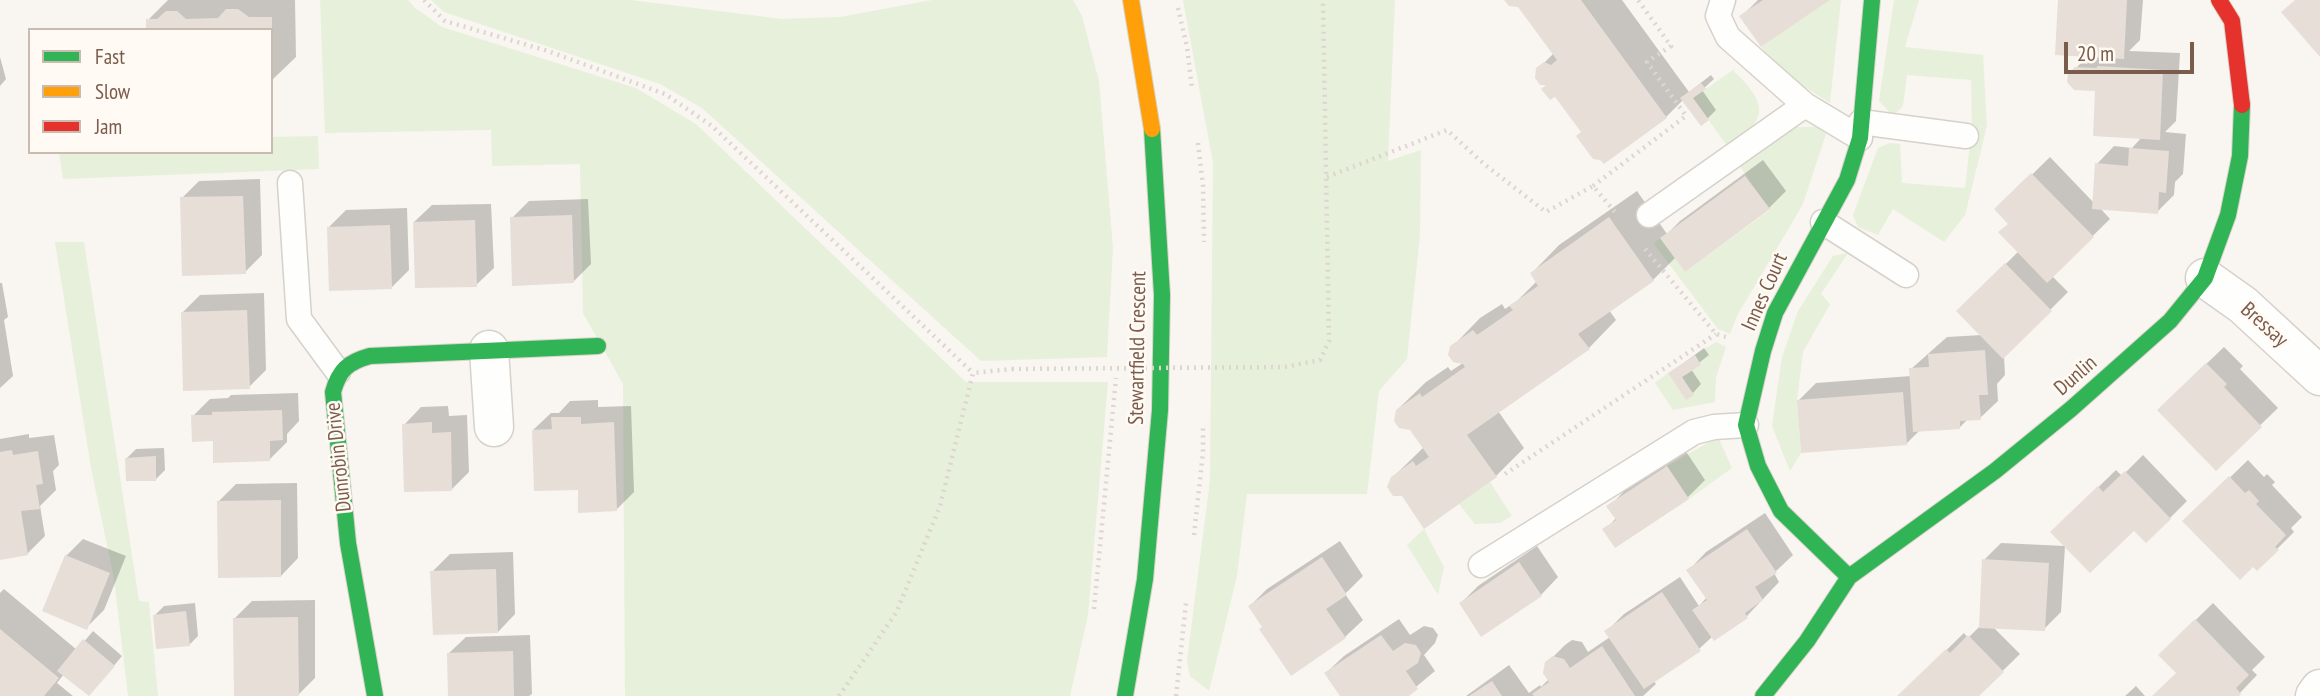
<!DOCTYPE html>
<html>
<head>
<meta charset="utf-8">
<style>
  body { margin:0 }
  #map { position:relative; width:2320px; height:696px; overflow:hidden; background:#f9f5f0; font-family:"PT Sans Narrow",sans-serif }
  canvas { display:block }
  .legend { position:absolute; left:28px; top:28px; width:245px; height:126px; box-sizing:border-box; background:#fffaf3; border:2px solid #cabbb1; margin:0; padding:9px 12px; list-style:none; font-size:21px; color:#7a5c4d }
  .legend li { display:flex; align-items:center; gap:14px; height:35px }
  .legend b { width:35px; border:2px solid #cabbb1 }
  .scale { position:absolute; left:2064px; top:42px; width:130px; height:32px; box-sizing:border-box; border:4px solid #7a5c4d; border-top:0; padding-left:9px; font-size:21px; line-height:24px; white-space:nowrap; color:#7a5c4d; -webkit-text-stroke:5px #fffaf3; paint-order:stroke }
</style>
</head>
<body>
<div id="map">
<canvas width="2320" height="696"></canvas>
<ul class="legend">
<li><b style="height:9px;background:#30b455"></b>Fast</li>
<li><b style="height:9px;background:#ff9f0a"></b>Slow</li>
<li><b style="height:9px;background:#e5322d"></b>Jam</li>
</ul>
<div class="scale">20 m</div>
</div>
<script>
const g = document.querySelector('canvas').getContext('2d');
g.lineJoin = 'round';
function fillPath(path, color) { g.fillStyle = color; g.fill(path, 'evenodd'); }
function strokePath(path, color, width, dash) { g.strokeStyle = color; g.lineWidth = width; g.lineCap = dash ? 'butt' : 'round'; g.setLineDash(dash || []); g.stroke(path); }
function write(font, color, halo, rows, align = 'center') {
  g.font = font + ' "PT Sans Narrow",sans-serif'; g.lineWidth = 5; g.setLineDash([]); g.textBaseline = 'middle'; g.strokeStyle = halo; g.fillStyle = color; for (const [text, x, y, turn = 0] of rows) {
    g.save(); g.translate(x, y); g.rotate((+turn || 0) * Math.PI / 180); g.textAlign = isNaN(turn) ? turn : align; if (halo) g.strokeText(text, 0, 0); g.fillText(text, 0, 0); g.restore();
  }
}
const green = new Path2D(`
  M320 0H408L415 8 442 27 636 88 696 124 966 382H1108L1088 615 1070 696H625L623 384 583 313 580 164 492 166 491 130 325 133Z
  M431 0H631L782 19 840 17 932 0H1073L1082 16 1099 81 1113 248 1107 357 981 361 702 108 660 84 444 12Z
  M1183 0H1395L1388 161 1421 150 1420 235 1407 359 1379 391 1367 494H1247L1237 576 1209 691 1190 676 1187 661 1210 480 1213 163Z
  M1830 0H1841L1830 103 1783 73 1761 47Z
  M1894 0H1919L1905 47 1983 55 1987 126 1965 215 1944 242 1893 209 1878 235 1858 227 1853 215 1878 148 1890 143 1900 144 1902 183 1965 188 1972 126 1971 80 1907 75 1903 106 1893 116 1879 101Z
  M1733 70C1767 104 1771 119 1727 146L1693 98Z
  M1794 127H1817L1826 134 1803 204 1737 316 1730 334 1718 329 1654 244 1660 238 1685 272 1770 210 1740 166Z
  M318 136 319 169 63 179 59 152H271V137Z
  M55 242H84L139 601 149 602 158 696H128L114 579 91 468Z
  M1848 253 1821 294 1830 304 1803 352 1797 400 1801 453 1790 471 1772 426 1782 357 1798 311 1833 256Z
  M1716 342 1726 347 1716 377 1715 402 1673 410 1655 383 1668 373 1686 399 1693 394 1682 377 1701 365 1695 355Z
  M1718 437 1732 468 1689 499 1667 466Z
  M1490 482 1512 516 1500 523 1475 524 1459 504Z
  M1424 529 1444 567 1438 595 1407 545Z`);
const shadow = new Path2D(`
  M168 0H295L296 57 271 81V30L148 20Z
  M1506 0H1622L1689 92 1711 75 1714 79 1702 90 1716 110 1707 119 1683 100 1666 117 1582 132 1538 69 1554 53 1519 6Z
  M1758 0H1827L1742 16Z
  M2059 0H2143L2140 40 2129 51 2180 53 2176 121 2165 132 2186 134 2183 174 2175 182 2174 195 2157 212 2100 208 2110 219 2052 276 2068 292 2004 356 2005 375 1997 384 1998 401 1980 418 1968 419 1960 427 1920 430 1906 444 1799 400 1816 383 1911 376V369L1947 337 1982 335 1958 311 2019 251 2010 223 1996 210 2050 157 2094 203 2097 164 2114 146 2132 148 2142 137 2097 90 2069 75 2089 55Z
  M0 57 6 79 0 86Z
  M1763 160 1786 191 1769 208 1676 257 1653 280 1609 310 1616 320 1589 348 1498 411 1524 448 1496 476 1425 526 1392 478 1424 447 1397 410 1426 382 1448 367 1451 371 1463 363 1452 347 1480 318 1502 304 1505 309 1518 300 1537 281 1532 273 1559 245 1637 191 1667 234 1680 221Z
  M260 179 262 255 245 272 182 198 199 181Z
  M588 199 591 264 573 282 512 218 529 201Z
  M491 204 494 268 476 285 414 222 432 205Z
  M407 208 409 270 392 287 329 227 346 210Z
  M0 283H2L8 317 4 320 13 376 0 388Z
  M264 293 266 370 249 387 182 313 200 295Z
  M2224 347 2243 366 2240 369 2278 408 2216 468 2177 392Z
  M1704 348 1709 355 1691 369 1701 384 1693 393 1670 373Z
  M298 393 299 421 287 434V442L270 459 214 439 193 416 210 399 228 398 231 395Z
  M598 400V407L631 406 634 492 616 510 533 430 551 413H559L570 401Z
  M448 406 449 416 467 415 469 472 452 489 404 425 421 407Z
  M29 434V438L54 435 59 465 53 471 56 490 40 506 45 536 27 554 0 558V439Z
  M164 448 165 470 156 479 127 458 136 449Z
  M1685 450 1705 480 1688 497 1605 530 1616 518 1609 507 1626 489Z
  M2143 455 2187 501 2170 518 2134 528 2052 532 2116 470 2122 476Z
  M2248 460 2264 477 2267 474 2275 482 2272 485 2302 517 2291 528 2294 532 2277 549 2185 521Z
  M297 483 298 558 281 576 219 501 236 484Z
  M1765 513 1793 555 1774 573 1779 582 1747 616 1713 636 1699 649 1653 680 1656 684 1643 696H1466L1509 665 1529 693 1540 685 1541 687 1549 679 1547 663 1565 645 1572 640 1582 642 1588 652 1610 637 1607 631 1624 614 1680 577 1699 606 1707 597 1689 570 1706 552Z
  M83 539 126 556 104 610 86 628 66 556Z
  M1340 541 1363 576 1345 594 1363 620 1345 637 1291 674 1250 606 1267 589Z
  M2001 543 2065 546 2061 612 2044 629 1993 627 2020 654 1977 696H1899L1964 633 1968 638 1981 625 1984 560Z
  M1537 546 1558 577 1541 595 1461 603 1478 586Z
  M513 552 515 614 498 632 432 572 450 554Z
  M4 589 77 650 93 631 122 656 97 686 64 674 57 683 73 696H0V593Z
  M315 600V678L298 695 235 696V618L252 601Z
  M195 603 198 636 189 645 155 615 164 606Z
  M2213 603 2265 657 2252 670 2257 675 2237 696H2154L2178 673 2160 655Z
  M1399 619 1410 635 1424 626 1433 628 1438 635 1435 643 1424 655 1435 671 1405 696H1342L1326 673 1344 656Z
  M530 635 532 694 529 696H450L448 654 466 637Z
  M2136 686 2145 696H2125Z`);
const building = new Path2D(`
  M1504 0H1581L1667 118 1604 164 1600 160 1593 159 1576 136 1581 132 1555 97 1550 100 1541 89 1546 85H1540L1535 78 1536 68 1544 62 1551 65 1557 60 1518 7 1509 6Z
  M1763 0H1830L1761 47 1739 16Z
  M2058 0H2127L2124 59 2055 55Z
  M2295 0H2320V57L2281 12Z
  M226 9H238L249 17H272V30H146V19H157L166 11H177L186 19 218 18Z
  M2097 66 2163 70 2160 140 2093 136 2095 91 2074 90 2067 82 2068 74 2075 67 2097 68Z
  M1701 83 1706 89 1693 98 1709 120 1701 126 1680 98Z
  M2129 148 2169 151 2166 193 2159 192 2158 214 2092 209 2095 163 2128 166Z
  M2031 173 2094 237 2047 283 1998 232 2008 224 1994 209Z
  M1745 176 1770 209 1685 272 1660 238Z
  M243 196 246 274 182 276 180 197Z
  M572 215 574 283 512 286 510 217Z
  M1609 217 1654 281 1578 334 1590 349 1467 435 1497 477 1424 529 1402 496H1393L1387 487 1391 477 1413 461 1416 466 1429 457 1410 430 1399 428 1394 421 1396 410 1420 393 1422 397 1465 367 1463 364 1453 362 1448 355 1450 346 1473 330 1477 335 1513 310 1509 306 1538 286 1530 273Z
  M475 220 477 287 415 288 413 222Z
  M390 225 392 289 329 291 327 227Z
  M2005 263 2052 311 2003 359 1956 311Z
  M247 310 250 389 183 391 181 312Z
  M1985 350 1988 395H1979L1981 420 1960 421V429L1913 432 1909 368 1929 367 1928 354Z
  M1695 355 1701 365 1682 377 1694 395 1686 400 1668 373Z
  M2206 363 2227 384 2224 387 2262 427 2216 471 2157 410Z
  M1903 392 1907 445 1801 453 1797 400Z
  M282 410 283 440 270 441V461L213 463V441L192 442 191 415H212V412Z
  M551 417H581V424L614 422 617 511 578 513V490L534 491 532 430 552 429Z
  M432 422V433L451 432 452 491 404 492 402 424Z
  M12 450 13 455 38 451 43 484 36 485 40 509 21 511 28 555 0 560V452Z
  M156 456V481H126L125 458Z
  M1667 466 1689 499 1615 548 1602 529 1616 520 1606 506Z
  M2125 471 2171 519 2146 543 2134 531 2090 573 2050 532 2098 486 2103 492Z
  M2229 476 2245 493 2249 490 2259 501 2256 504 2286 535 2275 547 2279 550 2257 571 2253 567 2240 580 2182 521Z
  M281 500V577L218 578 217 501Z
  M1747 529 1777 573 1755 587 1763 600 1745 613 1748 618 1714 641 1692 610 1707 600 1686 570Z
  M65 555 110 573 87 630 42 611Z
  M1322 557 1347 595 1326 609 1346 638 1291 676 1259 629 1262 627 1248 606Z
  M1982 559 2049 563 2045 631 1979 628Z
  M1519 562 1542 596 1481 637 1459 603Z
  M496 569 498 633 433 635 430 571Z
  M1662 592 1701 651 1644 689 1604 631Z
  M186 611 190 646 156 649 153 615Z
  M298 617 299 696H234L233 618Z
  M2195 619 2249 675 2236 688 2241 694 2239 696H2152L2176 673 2158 655Z
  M0 629 59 678 44 696H0Z
  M1381 635 1393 651 1405 643 1416 645 1421 653 1418 663 1406 671 1418 689 1409 696H1340L1324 673Z
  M1968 635 2004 672 1979 696H1897L1946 649 1950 653Z
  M83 639 115 666 89 696 57 671Z
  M1602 646 1635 696H1534L1532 694 1549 682 1543 673 1545 662 1553 656 1564 659 1570 668Z
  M513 651 514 696H448L447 653Z
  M1492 681 1502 696H1469Z`);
const path = new Path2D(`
  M424 0 445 21 548 51 665 94 712 126 973 373
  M1178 8 1187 47 1192 89
  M1198 143 1203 186 1204 242
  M1327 177 1447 130 1484 164 1546 212 1593 186 1615 212
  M1593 186 1686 116 1647 62 1671 46 1638 0
  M1645 249 1716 334 1726 337
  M1285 367 1320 360 1329 341 1323 0
  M1505 474 1716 334
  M1194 535 1203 452V426
  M1094 609 1116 378
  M839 696 896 613 940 506 973 373 1012 369
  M1176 696 1186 603`);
const lane = new Path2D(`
  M1723 0 1718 16 1728 37 1805 105 1860 138
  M1861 122 1966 136
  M290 183 299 319 338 372
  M1649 215 1805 105
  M1823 222 1906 275
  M1481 565 1694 432 1714 427 1746 425`);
const street = new Path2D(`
  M2205 278 2243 305 2320 376
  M489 350 494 427
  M2315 696 2320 689`);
const fast = new Path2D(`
  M1849 577 1781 511 1758 466 1746 425 1763 351 1775 313 1847 180 1860 138 1872 0
  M375 696 348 543 333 392C339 370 348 362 370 356L598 346
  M1125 696 1145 579 1160 410 1162 295 1152 129
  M1763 696 1807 641 1849 577 1995 471 2071 409 2170 321 2205 278 2228 215 2240 156 2242 105`);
const slow = new Path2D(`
  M1131 0 1152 129`);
const jam = new Path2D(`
  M2219 0 2232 21 2242 105`);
const pathBridge = new Path2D(`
  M1012 369 1285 367`);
const streetNames = [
  ["Innes Court",1765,292,-66],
  ["Bressay",2264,325,42],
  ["Stewartfield Crescent",1138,348,-89],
  ["Dunlin",2076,376,-41],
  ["Dunrobin Drive",339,457,-96]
];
fillPath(green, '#e7f0db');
fillPath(shadow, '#0003');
fillPath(building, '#e6ded7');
strokePath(lane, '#d7d1cb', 27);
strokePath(street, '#d7d1cb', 41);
strokePath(fast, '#d9d2cb', 18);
strokePath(slow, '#d9d2cb', 18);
strokePath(jam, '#d9d2cb', 18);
strokePath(path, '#dcd5d0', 4.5, [2, 5]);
strokePath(lane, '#fefefd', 24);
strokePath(street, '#fefefd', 38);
strokePath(fast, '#30b455', 16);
strokePath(slow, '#ff9f0a', 16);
strokePath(jam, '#e5322d', 16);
strokePath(pathBridge, '#dcd5d0', 4.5, [2, 5]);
write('21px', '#7a5c4d', '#fffaf3', streetNames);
</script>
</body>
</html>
